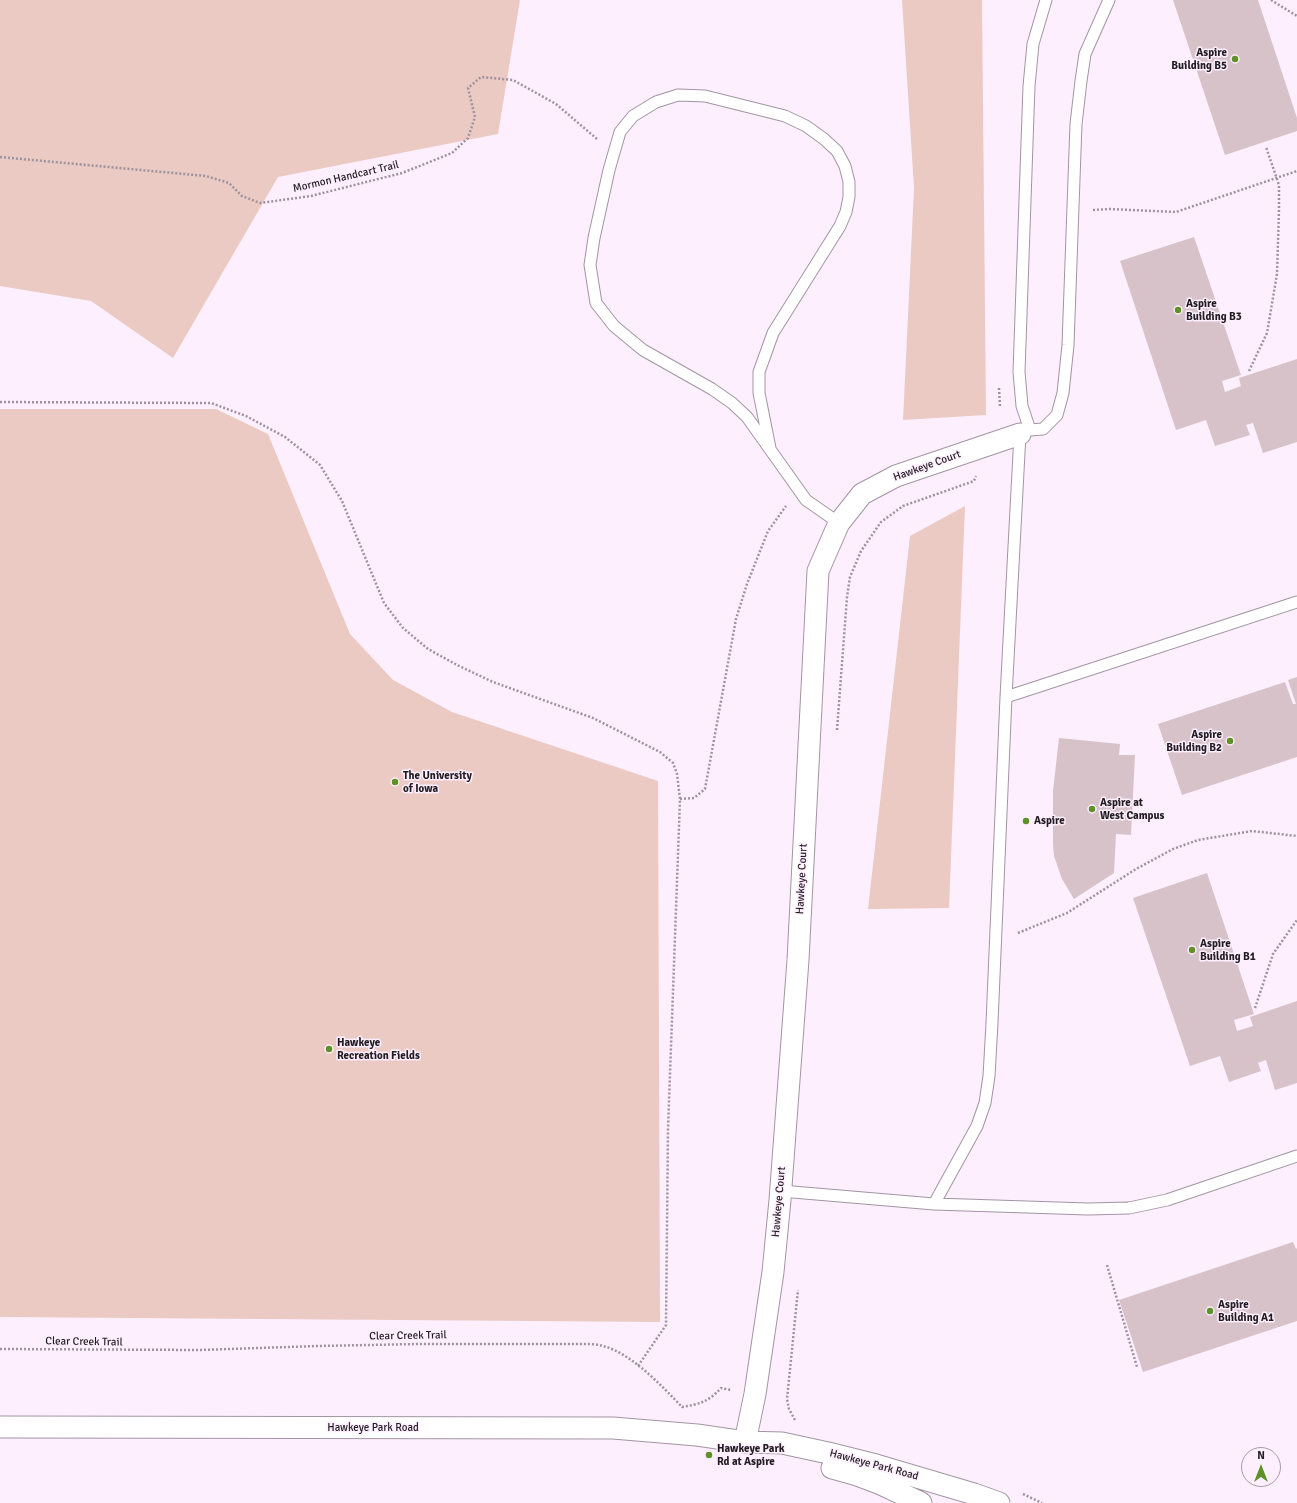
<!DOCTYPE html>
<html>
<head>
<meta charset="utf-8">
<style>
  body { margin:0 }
  #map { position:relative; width:1297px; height:1503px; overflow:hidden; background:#feeffe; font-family:Signika,sans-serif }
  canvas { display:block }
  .north { position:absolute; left:1241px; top:1447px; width:40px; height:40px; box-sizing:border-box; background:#feeffe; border:1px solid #a69ba6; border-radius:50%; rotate:0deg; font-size:11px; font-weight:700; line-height:16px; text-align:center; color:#221d22 }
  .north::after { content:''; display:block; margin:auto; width:14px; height:18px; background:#5f9129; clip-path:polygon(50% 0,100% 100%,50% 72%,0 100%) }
</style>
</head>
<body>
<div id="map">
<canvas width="1297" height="1503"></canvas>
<div class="north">N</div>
</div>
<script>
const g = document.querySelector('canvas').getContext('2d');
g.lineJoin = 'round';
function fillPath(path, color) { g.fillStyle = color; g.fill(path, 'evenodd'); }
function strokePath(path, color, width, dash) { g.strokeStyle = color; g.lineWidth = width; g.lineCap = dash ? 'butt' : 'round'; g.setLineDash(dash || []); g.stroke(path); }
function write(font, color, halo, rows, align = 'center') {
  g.font = font + ' Signika,sans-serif'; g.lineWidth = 3; g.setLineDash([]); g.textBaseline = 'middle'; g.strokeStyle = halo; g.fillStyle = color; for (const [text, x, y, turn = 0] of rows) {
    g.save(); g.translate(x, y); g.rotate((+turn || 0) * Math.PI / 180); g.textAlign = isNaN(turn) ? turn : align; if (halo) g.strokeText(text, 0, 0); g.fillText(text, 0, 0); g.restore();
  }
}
const green = new Path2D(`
  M0 0H520L498 134 278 177 173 358 91 301 0 286Z
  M902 0H982L986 415 903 420 914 188Z
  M0 409H216L268 434 350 634 393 680 452 712 658 781 660 1322 0 1317Z
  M965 506 949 908 868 909 910 536Z`);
const building = new Path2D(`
  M1173 0H1258L1297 118V131L1225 155Z
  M1194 237 1241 375 1222 381 1225 392 1241 386 1239 378 1297 359V442L1263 453 1253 423 1246 425 1250 435 1215 446 1206 420 1176 430 1120 261Z
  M1297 677V757L1182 795 1158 724 1285 682 1293 704H1296L1288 680Z
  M1059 738 1120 744 1119 755H1135L1131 835 1116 834 1114 873 1074 899 1062 879 1054 856 1053 844V791Z
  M1207 873 1254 1014 1234 1020 1237 1031 1253 1026 1250 1017 1297 1001V1083L1275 1090 1266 1060 1258 1063 1261 1071 1229 1082 1220 1056 1190 1066 1133 898Z
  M1293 1242 1296 1249 1297 1248V1321L1143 1372 1119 1300Z`);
const path = new Path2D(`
  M1271 0 1297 16
  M0 157 206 176 229 183 242 196 260 203 311 196 402 173 452 153 468 138 475 117 468 88 481 77 513 80 556 104 597 139
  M1093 210 1109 209 1176 212 1297 171
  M1249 371 1267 333 1277 274 1279 209V185L1266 147
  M999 388 1000 407
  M0 402 211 403 246 416 285 437 320 465 342 501 384 603 403 628 428 649 457 665 493 682 593 718 660 752 673 763 677 774 680 799 668 1129 666 1325 638 1366
  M837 730 847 597 850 577 861 551 881 522 903 506 974 481 976 476
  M680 799 694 798 705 789 736 619 747 584 768 531 786 506
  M1018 933 1067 913 1136 869 1173 849 1198 840 1252 831 1297 836
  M1255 1008 1273 954 1297 920
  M1107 1265 1137 1367
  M0 1349 200 1350 317 1346 419 1344H582C589 1344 597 1344 603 1346 631 1353 662 1386 682 1407 700 1404 708 1402 721 1388L731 1390
  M795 1420 789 1409 787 1399 798 1290
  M1023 1494 1042 1503`);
const lane = new Path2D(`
  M1030 430 1022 406 1019 372 1029 86 1033 44 1046 0
  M770 448 759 393V372L773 333 840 226 846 212 849 197V182L845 166 837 151 824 139 806 126 785 116 705 96 678 95 656 102 633 116 620 132 609 170 594 238 590 265 596 303 614 326 643 350 712 389 732 403 747 417 806 500 839 523
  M1006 697 1297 602
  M781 1191 934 1204 977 1126 985 1103 989 1076 992 1023 1006 697 1020 434 1030 430 1043 429 1057 415 1063 393 1068 345 1076 124 1081 81 1085 54 1109 0
  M934 1204 1088 1209 1129 1208 1167 1200 1297 1156`);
const street = new Path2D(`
  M0 1427 613 1428 697 1435 745 1442 782 1443 828 1453 876 1465 974 1494 999 1503
  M745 1442 755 1394 773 1272 780 1200 798 960 818 571 839 523 862 494 896 476 1020 434
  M832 1468 857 1475 881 1484 921 1503`);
const markers = [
  [1235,59,4,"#5f9129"],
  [1178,310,4,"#5f9129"],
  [1230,741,4,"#5f9129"],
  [395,782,4,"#5f9129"],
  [1092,809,4,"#5f9129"],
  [1026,821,4,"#5f9129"],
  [1192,950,4,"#5f9129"],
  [329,1049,4,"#5f9129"],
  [1210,1311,4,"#5f9129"],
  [709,1455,4,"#5f9129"]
];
const poiNames = [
  ["Aspire",1227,53,"right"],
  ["Building B5",1227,66,"right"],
  ["Aspire",1186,304],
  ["Building B3",1186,317],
  ["Aspire",1222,735,"right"],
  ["Building B2",1222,748,"right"],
  ["The University",403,776],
  ["of Iowa",403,789],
  ["Aspire at",1100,803],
  ["West Campus",1100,816],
  ["Aspire",1034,821],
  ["Aspire",1200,944],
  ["Building B1",1200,957],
  ["Hawkeye",337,1043],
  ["Recreation Fields",337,1056],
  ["Aspire",1218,1305],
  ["Building A1",1218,1318],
  ["Hawkeye Park",717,1449],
  ["Rd at Aspire",717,1462]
];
const streetNames = [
  ["Mormon Handcart Trail",346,177,-13],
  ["Hawkeye Court",927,466,-20],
  ["Hawkeye Court",802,879,-87],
  ["Hawkeye Court",779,1202,-85],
  ["Clear Creek Trail",408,1336,-1],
  ["Clear Creek Trail",84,1342,1],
  ["Hawkeye Park Road",373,1428],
  ["Hawkeye Park Road",874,1465,15]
];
fillPath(green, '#ebcac3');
fillPath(building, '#d6c2c8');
strokePath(lane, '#a295a2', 13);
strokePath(street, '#a295a2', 23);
strokePath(path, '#9d939d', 2.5, [2, 2]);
strokePath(lane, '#fff', 11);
strokePath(street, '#fff', 21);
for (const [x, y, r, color] of markers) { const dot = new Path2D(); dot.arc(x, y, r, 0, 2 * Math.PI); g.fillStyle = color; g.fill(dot); strokePath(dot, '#feeffe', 1.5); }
write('bold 11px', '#221d22', '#feeffe', poiNames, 'left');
write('11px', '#221d22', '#feeffe', streetNames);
</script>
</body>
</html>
